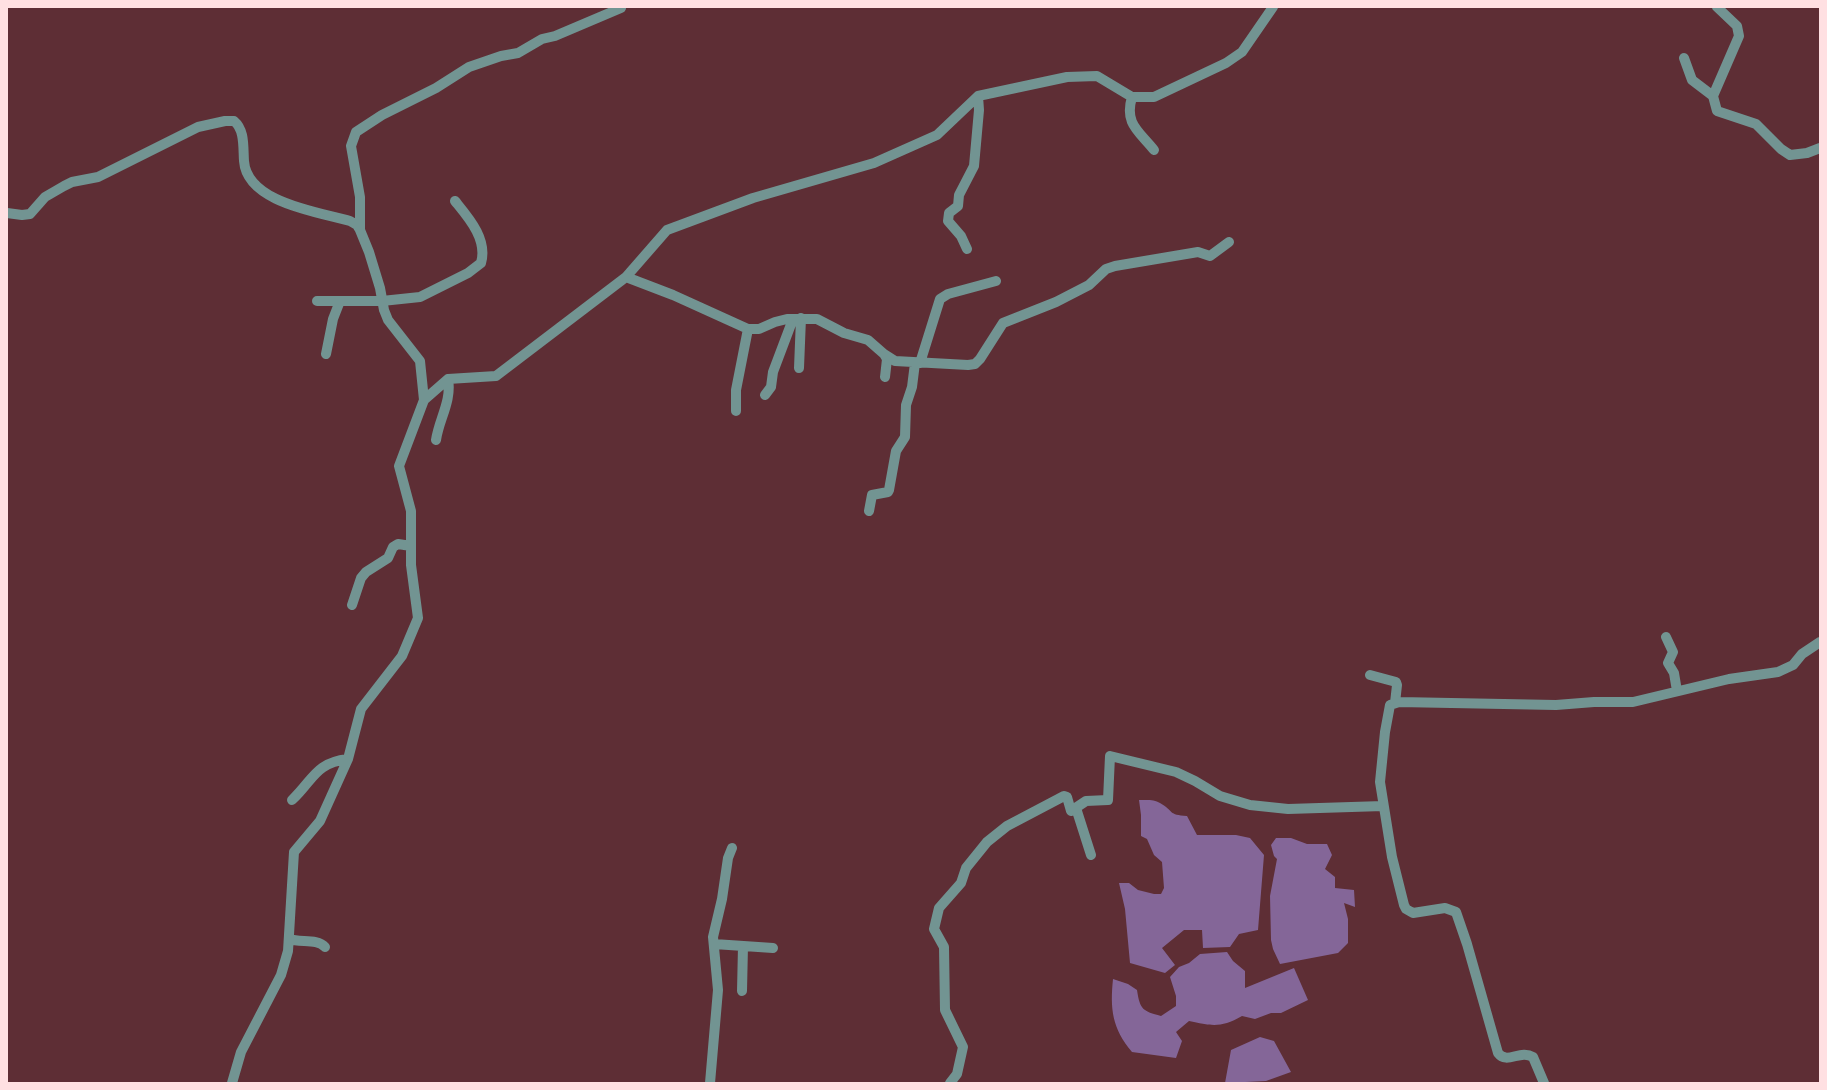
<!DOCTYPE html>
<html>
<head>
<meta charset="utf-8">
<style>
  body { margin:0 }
  #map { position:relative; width:1827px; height:1090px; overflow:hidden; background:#5e2e35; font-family:"Times New Roman",serif }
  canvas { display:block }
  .frame { position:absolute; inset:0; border:8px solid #ffe0e2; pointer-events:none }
</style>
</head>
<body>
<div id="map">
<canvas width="1827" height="1090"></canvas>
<div class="frame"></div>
</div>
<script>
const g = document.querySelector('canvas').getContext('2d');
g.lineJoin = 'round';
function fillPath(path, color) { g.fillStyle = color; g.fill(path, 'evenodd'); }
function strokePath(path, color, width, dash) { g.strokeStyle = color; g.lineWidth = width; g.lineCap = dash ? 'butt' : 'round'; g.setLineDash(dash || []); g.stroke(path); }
const forest = new Path2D(`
  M1139 800C1146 800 1154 799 1160 803 1174 811 1168 815 1187 816L1197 835H1236L1250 838 1264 855 1258 930 1239 934 1230 947 1203 948 1202 930H1184L1162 948 1175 965 1165 973 1130 963 1125 909 1119 883H1129L1138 890 1154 894H1161L1164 888 1162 862 1154 855 1147 839 1141 836V815Z
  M1276 838H1291L1307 844H1327L1332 855 1325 869 1335 877V888L1354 890 1355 907 1344 903 1348 919V943L1338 953 1280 964 1273 949 1271 940 1270 896 1277 859 1274 856 1271 845Z
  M1227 952 1233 961 1245 971V988L1294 968 1308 1000 1281 1013H1271L1255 1019 1242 1016C1221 1028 1212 1026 1189 1021L1176 1032 1182 1041 1176 1058 1132 1052C1112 1028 1110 1009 1113 979L1128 984 1137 990C1140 1010 1143 1011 1161 1016L1176 1006V996L1170 977 1179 967 1189 963 1200 954Z
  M1260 1037 1274 1041 1291 1072 1266 1081 1225 1083 1231 1050Z`);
const minor = new Path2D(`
  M1717 7 1737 26 1739 36 1713 96 1717 111 1756 124 1781 149 1790 155 1807 153 1820 148
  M1684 58 1692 80 1713 96
  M1132 97C1124 124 1139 131 1154 150
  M7 213 22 215 30 214 45 197 64 186 72 182 98 177 198 127 225 121H234C245 130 243 147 244 161 247 203 319 212 350 221L357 225 360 230 369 252 380 288 384 310 388 320 420 361 424 400
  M360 230V197L351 146 356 132 382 115 436 88 469 67 501 56 518 53 542 39 555 36 621 8
  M967 249 961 236 948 221 949 213 958 206 959 195 974 166 979 110 978 96
  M626 277 673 295 748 329H759L775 322 787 319H817L844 333 868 340 884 354 895 361 968 365 975 364 980 359 1003 323 1056 302 1089 285 1106 269 1115 266 1198 252 1210 256 1229 242
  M317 301H382L420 297 468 273 481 263C488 239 468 217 455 201
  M326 354 333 319 340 301
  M884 354 887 359 885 377
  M920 363 940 299 948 294 996 281
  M799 368 801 318
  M765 395 771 387 773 372 793 319
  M736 411V390L748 329
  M436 440C439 419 452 401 448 379
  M869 511 872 495 888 492 889 490 896 451 905 437 906 405 912 387 915 363
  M352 605 361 578 366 572 388 558 393 547 398 544 411 546
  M1666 637 1673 652 1668 663 1674 673 1677 691
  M1370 675 1396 682 1397 685 1395 703
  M292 800C314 779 315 763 348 759
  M1076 808 1091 855
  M289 939C301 943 317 938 325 947
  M714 944 773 948
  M742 991 743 946
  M232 1083 241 1052 281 975 288 951 294 852 320 821 348 759 361 709 402 656 418 618 411 565V511L399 466 424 400 448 379 496 376 626 277 667 230 753 198 874 163 937 135 978 96 1067 77 1097 76 1132 97H1154L1226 63 1242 52 1273 7
  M710 1083 718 990 713 937 722 899 728 858 732 848
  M950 1083 957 1074 963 1047 945 1010 944 947 934 929 939 908 961 883 966 868 987 842 1007 826 1064 796 1067 797 1071 811 1086 801 1108 800 1110 756 1176 772 1195 781 1220 796 1250 805 1288 809 1383 806
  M1544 1083 1533 1057C1520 1049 1507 1065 1498 1053L1467 944 1456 912 1445 908 1413 913 1406 909 1404 905 1392 857 1380 782 1385 732 1390 705 1399 702 1556 705 1594 702H1633L1729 679 1778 672 1793 665 1802 654 1820 642`);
fillPath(forest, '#846698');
strokePath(minor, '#729492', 10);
</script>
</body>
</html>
